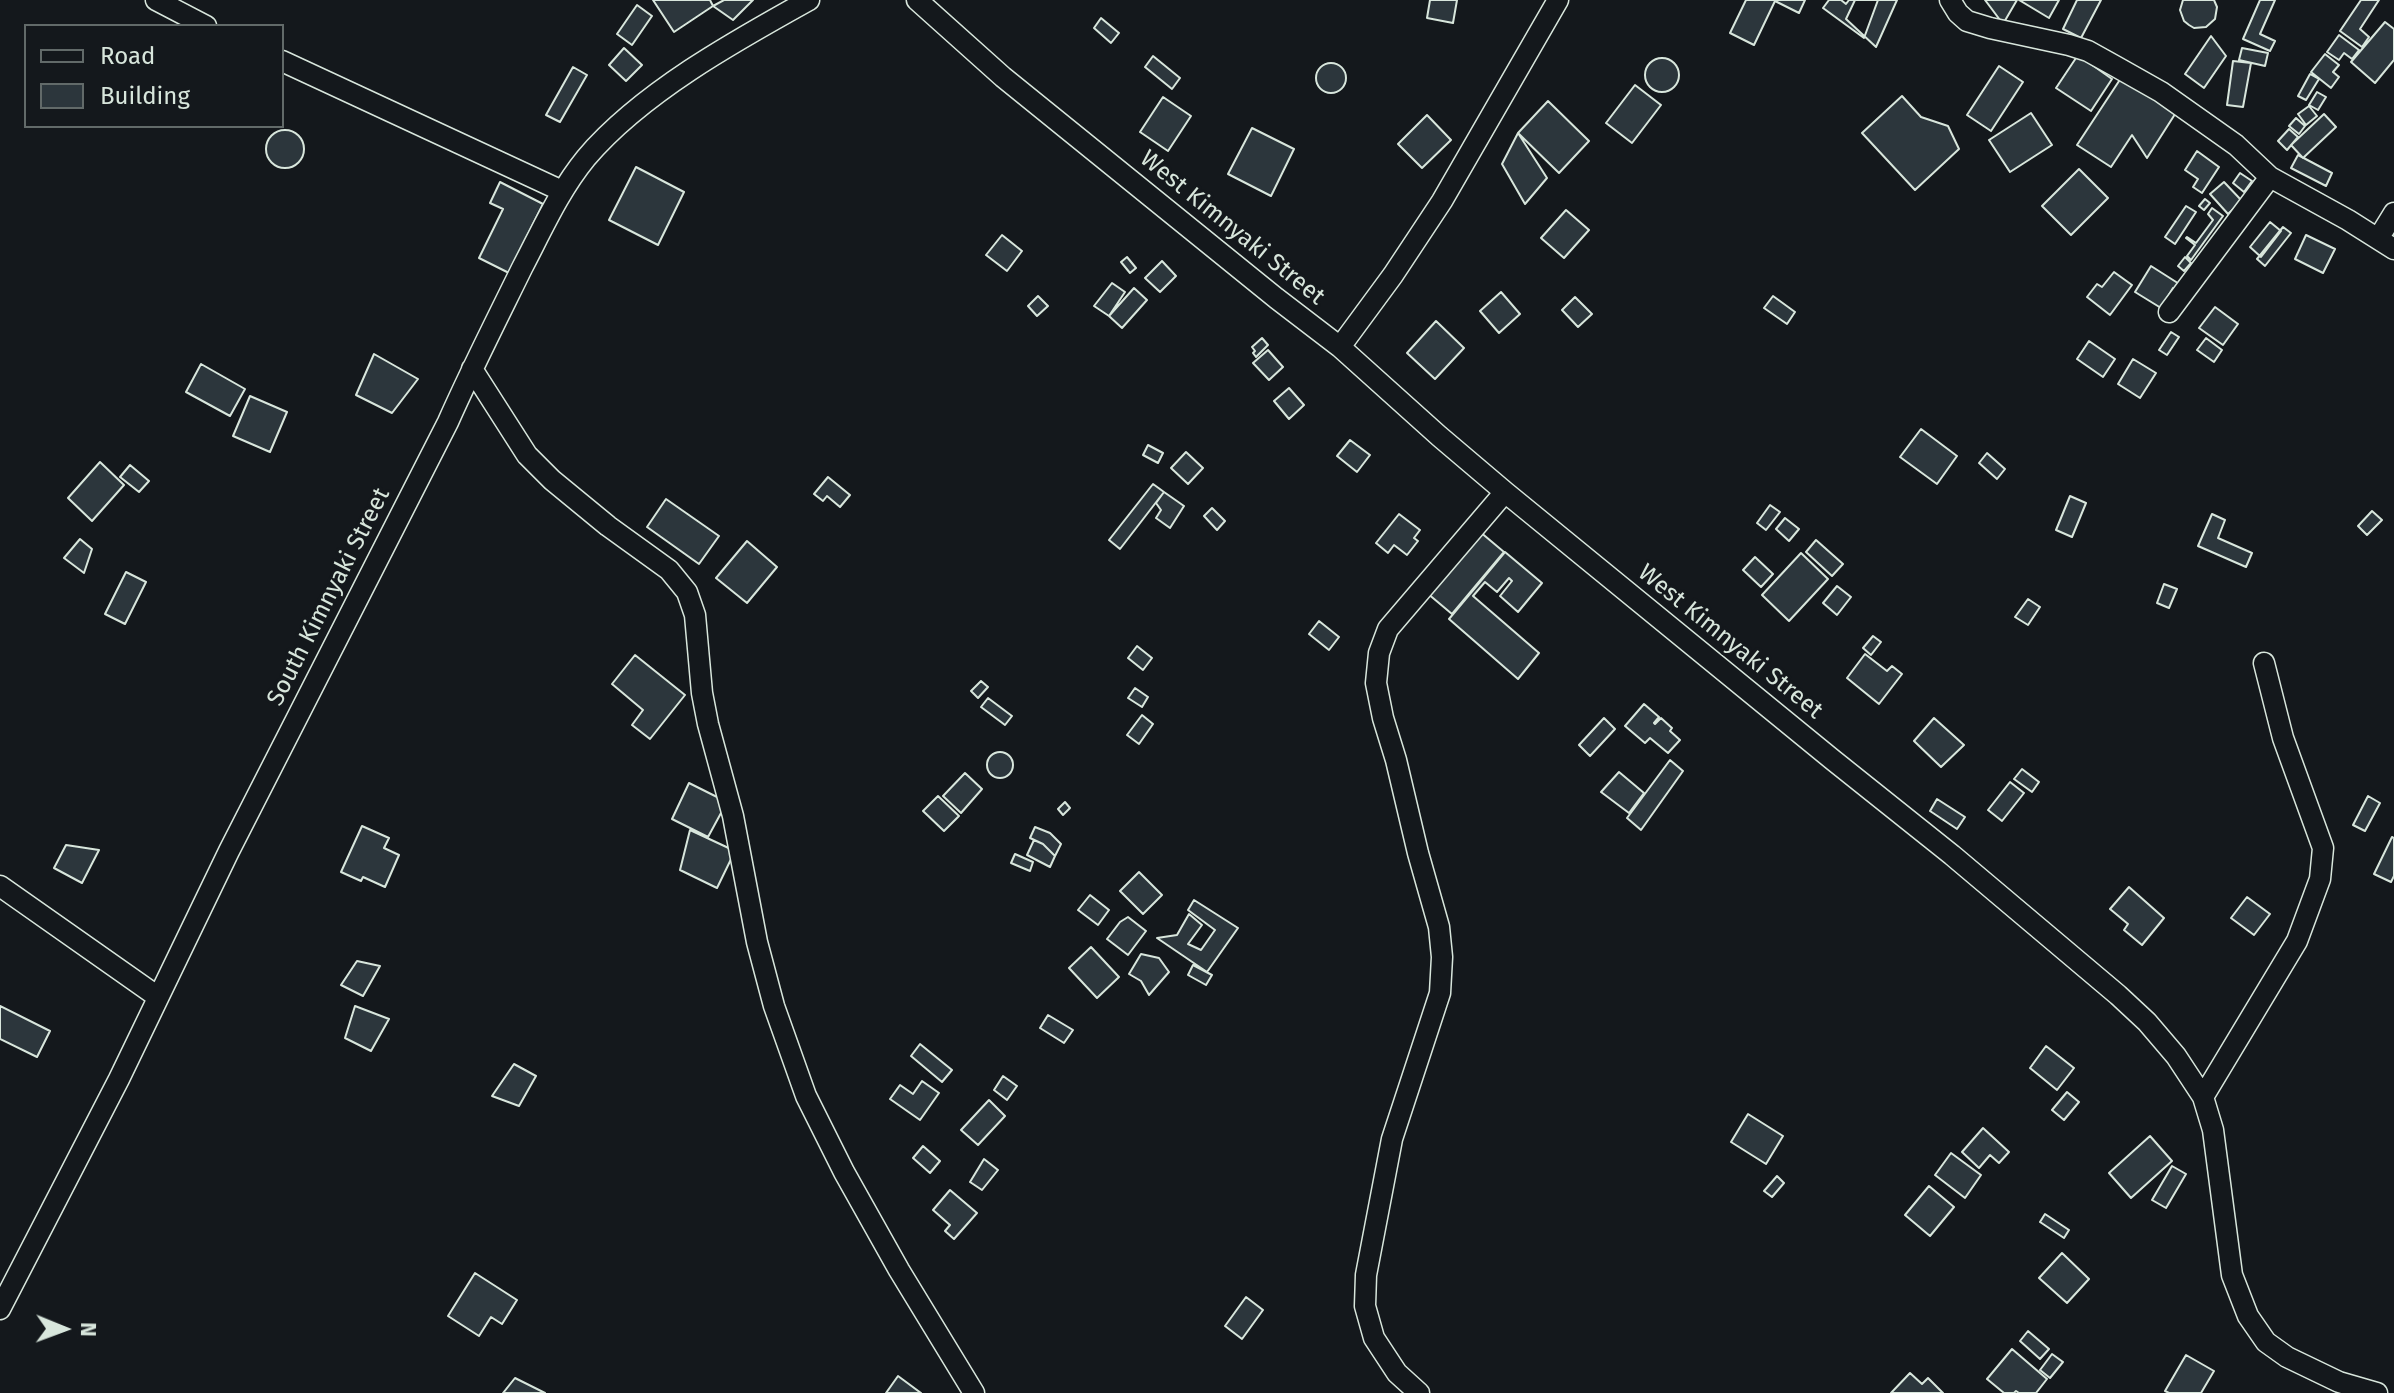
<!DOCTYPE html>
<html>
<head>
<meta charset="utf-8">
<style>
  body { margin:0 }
  #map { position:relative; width:2394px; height:1393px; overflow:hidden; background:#14181c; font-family:"Fira Sans",sans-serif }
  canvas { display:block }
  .legend { position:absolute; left:24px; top:24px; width:260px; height:104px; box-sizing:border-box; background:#14181c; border:2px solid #626a69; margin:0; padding:10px 14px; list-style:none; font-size:24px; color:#d8e6dc }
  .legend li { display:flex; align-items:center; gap:16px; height:40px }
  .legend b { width:40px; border:2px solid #626a69 }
  .north { position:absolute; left:24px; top:1289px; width:80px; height:80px; -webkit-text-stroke:6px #14181c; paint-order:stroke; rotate:91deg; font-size:22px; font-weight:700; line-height:32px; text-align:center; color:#d8e6dc }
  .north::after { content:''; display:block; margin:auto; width:28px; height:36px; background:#d8e6dc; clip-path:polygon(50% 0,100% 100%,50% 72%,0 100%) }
</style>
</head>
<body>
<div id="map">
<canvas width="2394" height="1393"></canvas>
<ul class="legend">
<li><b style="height:10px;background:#14181c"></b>Road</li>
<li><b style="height:22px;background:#2c363c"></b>Building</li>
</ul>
<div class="north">N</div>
</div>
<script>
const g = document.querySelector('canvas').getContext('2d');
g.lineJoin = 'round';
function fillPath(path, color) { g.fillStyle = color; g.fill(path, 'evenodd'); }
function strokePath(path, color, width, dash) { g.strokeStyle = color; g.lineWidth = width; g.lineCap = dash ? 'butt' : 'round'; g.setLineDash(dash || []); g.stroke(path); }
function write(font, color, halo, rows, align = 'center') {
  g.font = font + ' "Fira Sans",sans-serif'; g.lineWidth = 6; g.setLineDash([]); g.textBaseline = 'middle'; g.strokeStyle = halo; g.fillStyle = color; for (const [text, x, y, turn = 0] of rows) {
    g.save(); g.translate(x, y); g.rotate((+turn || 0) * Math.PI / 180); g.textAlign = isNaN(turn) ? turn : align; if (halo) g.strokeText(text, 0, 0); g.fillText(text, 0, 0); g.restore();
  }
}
const building = new Path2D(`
  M653 0H710L713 6 674 32Z
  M724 0H753L733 20 713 6Z
  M1430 0H1457L1453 23 1427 18Z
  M1746 0H1805L1799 13 1775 1 1754 45 1730 33Z
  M1829 0H1841L1846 4 1849 0H1878L1864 38 1823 8Z
  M1855 0H1897L1876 47 1846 19Z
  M1985 0H2017L2003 24Z
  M2019 0H2059L2049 18Z
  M2077 0H2101L2081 38 2063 29Z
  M2183 0H2214L2217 7 2215 19 2206 27 2194 28 2189 25 2184 21 2180 10Z
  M2260 0H2275L2260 34 2275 41 2270 51 2243 39Z
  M2361 0H2379L2360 29 2369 37 2362 47 2340 31Z
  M637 5 652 16 632 45 617 34Z
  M1101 18 1119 33 1111 43 1094 28Z
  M2385 22 2394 29V60L2375 83 2351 62Z
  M2339 35 2359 50 2352 59 2344 53 2339 60 2327 52Z
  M2211 36 2226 56 2204 88 2185 74Z
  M624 48 642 65 626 81 609 65Z
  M2242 48 2268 53 2265 66 2239 60Z
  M2325 54 2339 65 2333 72 2339 77 2331 88 2311 72Z
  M2078 55 2112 79 2091 111 2056 88Z
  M1153 56 1180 78 1172 89 1145 67Z
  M1645 75a17 17 0 1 1 34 0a17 17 0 1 1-34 0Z
  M2233 61 2251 63 2243 107 2227 105Z
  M1316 78a15 15 0 1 1 30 0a15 15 0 1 1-30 0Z
  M1999 66 2023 82 1991 131 1967 115Z
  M573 67 587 75 560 122 546 115Z
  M2310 74 2319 79 2306 100 2298 96Z
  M2123 75 2177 111 2147 158 2132 135 2111 167 2077 145Z
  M1635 85 1661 105 1632 143 1606 123Z
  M2317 92 2326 97 2318 110 2309 105Z
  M1902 96 1921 117 1948 126 1959 149 1915 190 1862 133Z
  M1163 97 1191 116 1168 151 1140 132Z
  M1548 101 1589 141 1559 173 1518 133Z
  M2309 106 2317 116 2306 125 2298 114Z
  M2031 113 2052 145 2010 172 1989 140Z
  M2324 114 2336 127 2303 158 2291 145Z
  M1427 115 1451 140 1422 168 1398 144Z
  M2296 118 2305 126 2299 134 2289 126Z
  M1252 128 1294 149 1271 196 1228 174Z
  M2289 129 2298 137 2287 150 2278 141Z
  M266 149a19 19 0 1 1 38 0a19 19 0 1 1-38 0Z
  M1518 133 1547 178 1525 204 1502 164Z
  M2197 151 2219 167 2202 193 2193 187 2198 179 2185 170Z
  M2298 155 2332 173 2326 186 2291 168Z
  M636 167 684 192 658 245 609 220Z
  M2079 169 2108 198 2071 235 2042 206Z
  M2240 173 2252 181 2244 192 2233 183Z
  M500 182 543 204 509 273 479 258 503 209 490 203Z
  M2224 182 2242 201 2228 214 2210 194Z
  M2205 199 2210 203 2204 210 2199 206Z
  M2186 206 2196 212 2175 244 2165 237Z
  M2212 208 2223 216 2191 260 2187 256 2195 245 2186 238 2187 237 2196 243 2213 220 2208 214Z
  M1566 210 1589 230 1564 258 1541 238Z
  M2270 222 2281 231 2261 257 2250 247Z
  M2283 227 2291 233 2265 266 2257 259Z
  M1002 235 1022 251 1007 271 986 255Z
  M2306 235 2335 249 2323 273 2295 259Z
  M1127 257 1136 268 1130 273 1121 262Z
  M2185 257 2191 263 2184 271 2178 266Z
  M1162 261 1176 276 1160 292 1145 278Z
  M2151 266 2184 287 2180 292 2173 288 2161 308 2135 292Z
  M2114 272 2132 285 2110 315 2087 297 2097 284 2102 287Z
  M1112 283 1125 292 1109 316 1094 306Z
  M1134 288 1147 300 1122 328 1109 316Z
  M1501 292 1520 314 1499 333 1480 311Z
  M1038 296 1048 306 1037 316 1028 306Z
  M1773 296 1795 312 1787 324 1764 308Z
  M1575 297 1592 314 1578 327 1562 310Z
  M2215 307 2238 324 2223 345 2199 328Z
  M1436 321 1464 348 1435 379 1407 353Z
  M2171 332 2179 337 2167 355 2159 350Z
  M1262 338 1268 345 1256 357 1253 353 1255 351 1252 347Z
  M2206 338 2222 350 2214 362 2197 350Z
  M2089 341 2115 359 2103 377 2077 359Z
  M1268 350 1283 367 1269 380 1253 363Z
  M374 354 418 379 392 413 356 395Z
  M2133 359 2156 373 2140 398 2118 384Z
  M201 364 245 389 230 416 186 392Z
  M1289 388 1304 405 1289 419 1274 401Z
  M250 396 287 412 270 452 233 436Z
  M1921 429 1957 456 1937 484 1900 457Z
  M1350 440 1370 455 1357 472 1337 456Z
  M1148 445 1163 453 1158 463 1143 455Z
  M1186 452 1203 468 1188 484 1171 468Z
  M1987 453 2005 469 1997 479 1979 463Z
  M100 462 124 485 92 521 68 498Z
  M130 465 149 481 139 492 120 477Z
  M828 477 850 495 840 507 827 496 823 501 814 494Z
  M1153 484 1164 492 1120 549 1109 540Z
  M1164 492 1184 506 1170 528 1156 518 1161 510 1156 503Z
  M2070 496 2086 503 2072 537 2056 530Z
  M666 499 719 536 699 564 647 527Z
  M1770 505 1780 512 1766 530 1757 523Z
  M1212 508 1225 521 1217 530 1204 516Z
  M2372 511 2382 520 2367 535 2358 526Z
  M1399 514 1420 530 1414 538 1418 541 1407 555 1394 545 1388 553 1376 543Z
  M2212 514 2225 520 2218 538 2252 553 2246 567 2198 546Z
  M1785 518 1799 529 1789 541 1776 529Z
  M1479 531 1504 552 1452 614 1427 593Z
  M80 539 92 549 84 573 64 558Z
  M1816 540 1843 564 1832 576 1806 552Z
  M747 541 777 567 747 603 716 578Z
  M1505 552 1542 583 1518 612 1500 596 1512 581 1509 578 1497 592 1485 582 1473 596 1539 653 1518 679 1449 619Z
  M1801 553 1828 579 1789 621 1762 595Z
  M1755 557 1773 574 1761 587 1743 570Z
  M126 572 146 582 125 624 105 614Z
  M2164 584 2177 589 2169 608 2157 603Z
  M1837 586 1851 597 1837 615 1823 603Z
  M2028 599 2040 607 2028 625 2015 617Z
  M1319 621 1339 637 1329 650 1309 634Z
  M1873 636 1881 642 1871 655 1863 648Z
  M1137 646 1152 658 1143 670 1128 658Z
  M1865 654 1887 671 1892 666 1902 674 1879 704 1847 678Z
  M635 655 685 695 650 739 632 725 643 710 612 684Z
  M981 681 988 687 978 698 971 691Z
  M1135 688 1148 697 1142 707 1128 698Z
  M988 698 1012 716 1005 725 981 707Z
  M1644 704 1659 717 1654 723 1655 724 1661 718 1672 728 1670 731 1680 740 1668 753 1650 738 1645 743 1625 726Z
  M1142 715 1153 724 1139 744 1127 735Z
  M1604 718 1615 729 1590 756 1579 745Z
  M1934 718 1964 745 1941 767 1914 741Z
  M987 765a13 13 0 1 1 26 0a13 13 0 1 1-26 0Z
  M1670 760 1683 771 1641 830 1627 818Z
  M2022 769 2039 782 2032 792 2014 779Z
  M1619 772 1644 793 1629 813 1601 792Z
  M965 773 982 789 961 813 943 796Z
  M2010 782 2024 793 2002 821 1988 810Z
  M689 783 727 802 708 837 672 819Z
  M938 796 959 816 944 831 923 811Z
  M2368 796 2380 803 2365 831 2353 825Z
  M1937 799 1965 817 1957 829 1930 811Z
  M1065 802 1070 808 1063 815 1058 809Z
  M362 826 389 838 384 848 399 855 385 887 363 877 361 881 341 872Z
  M1035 827 1050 833 1061 844 1055 856 1043 844 1030 838Z
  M690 830 735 851 717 888 680 870Z
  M2392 837 2394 838V876L2391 882 2374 874Z
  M1034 840 1043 844 1055 856 1050 867 1027 855Z
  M66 845 99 850 82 883 54 868Z
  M1015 854 1033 862 1030 871 1011 863Z
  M1139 872 1162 895 1143 914 1120 891Z
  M2129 887 2164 918 2142 945 2124 930 2128 924 2110 909Z
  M1090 895 1109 910 1098 925 1078 910Z
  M2247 897 2270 914 2254 935 2231 918Z
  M1194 900 1238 928 1207 972 1157 938 1177 935 1189 914 1202 925 1188 944 1201 950 1215 930 1188 910Z
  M1128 917 1146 931 1128 955 1107 939 1120 922Z
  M1091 947 1119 977 1097 998 1069 968Z
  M1141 954 1159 958 1169 972 1149 995 1141 981 1129 974Z
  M357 961 380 966 363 996 341 985Z
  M1193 965 1212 975 1206 985 1188 975Z
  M0 1006 50 1031 37 1057 0 1039Z
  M355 1006 389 1019 371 1051 345 1038Z
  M1048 1015 1073 1030 1064 1043 1040 1028Z
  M920 1044 952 1070 942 1082 911 1056Z
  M2046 1046 2074 1068 2057 1090 2030 1068Z
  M514 1064 536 1076 519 1106 492 1096Z
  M1003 1076 1017 1086 1007 1100 994 1090Z
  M922 1081 939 1093 920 1120 890 1099 900 1085 913 1094Z
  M2067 1092 2079 1102 2064 1120 2052 1110Z
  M989 1100 1005 1116 978 1145 961 1130Z
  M1748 1114 1783 1136 1766 1164 1731 1142Z
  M1983 1128 2009 1152 1999 1163 1990 1155 1979 1168 1962 1152Z
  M2150 1136 2172 1161 2131 1198 2109 1173Z
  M923 1146 940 1161 930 1173 913 1158Z
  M1951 1153 1981 1175 1965 1198 1935 1175Z
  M984 1159 998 1170 982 1190 970 1182Z
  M2172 1166 2186 1174 2166 1208 2152 1200Z
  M1777 1176 1784 1183 1772 1197 1764 1191Z
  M1929 1186 1954 1207 1930 1236 1905 1215Z
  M950 1190 977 1213 954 1239 945 1231 950 1225 933 1210Z
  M2045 1214 2069 1230 2064 1238 2040 1222Z
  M2062 1253 2089 1279 2067 1303 2039 1278Z
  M475 1273 517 1300 502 1324 491 1317 479 1336 448 1316Z
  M1246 1297 1263 1310 1242 1339 1225 1326Z
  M2028 1331 2049 1349 2040 1359 2020 1341Z
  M2012 1349 2047 1379 2036 1393H2019L2016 1391 2014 1393H2004L1987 1379Z
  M2052 1354 2063 1362 2050 1378 2040 1370Z
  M2186 1355 2214 1371 2201 1393H2169L2165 1391Z
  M1910 1373 1922 1384 1928 1378 1943 1393H1891Z
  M898 1376 921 1393H886Z
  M515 1378 545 1393H503Z`);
const street = new Path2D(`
  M156 0 206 26
  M917 0 1003 77 1276 298 1340 347 1439 436 1505 492 1833 760 1952 855 2118 995 2147 1022 2176 1056 2203 1097 2213 1130 2232 1275 2248 1316 2266 1342 2287 1357 2339 1382 2377 1393
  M1950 0 1958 13 1967 21 1990 28 2069 45 2088 51 2115 66 2161 92 2236 145 2270 177 2348 220 2394 249
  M282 61 562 191
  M2378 239 2394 213
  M2169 312 2270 177
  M1340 347 1393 275 1442 201 1558 0
  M472 369 527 455 552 480 608 526 669 570 687 592 695 615 702 693 708 724 733 816 757 942 774 1006 806 1096 844 1172 899 1270 974 1393
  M0 886 158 997
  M2203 1097 2297 941 2320 879 2323 848 2283 738 2264 663
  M0 1309 119 1079 229 851 448 422C471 370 497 319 522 268 542 230 559 191 586 158 641 93 735 41 809 0
  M1419 1393 1397 1373 1374 1338 1365 1306 1366 1275 1392 1139 1440 993 1442 957 1439 927 1418 853 1396 760 1383 718 1376 683 1379 653 1388 629 1505 492`);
const streetNames = [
  ["West Kimnyaki Street",1232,228,39],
  ["South Kimnyaki Street",329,597,-63],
  ["West Kimnyaki Street",1730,642,39]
];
fillPath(building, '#2c363c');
strokePath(building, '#d8e6dc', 2);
strokePath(street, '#d8e6dc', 23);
strokePath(street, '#14181c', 20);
write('24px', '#d8e6dc', '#14181c', streetNames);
</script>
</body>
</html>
